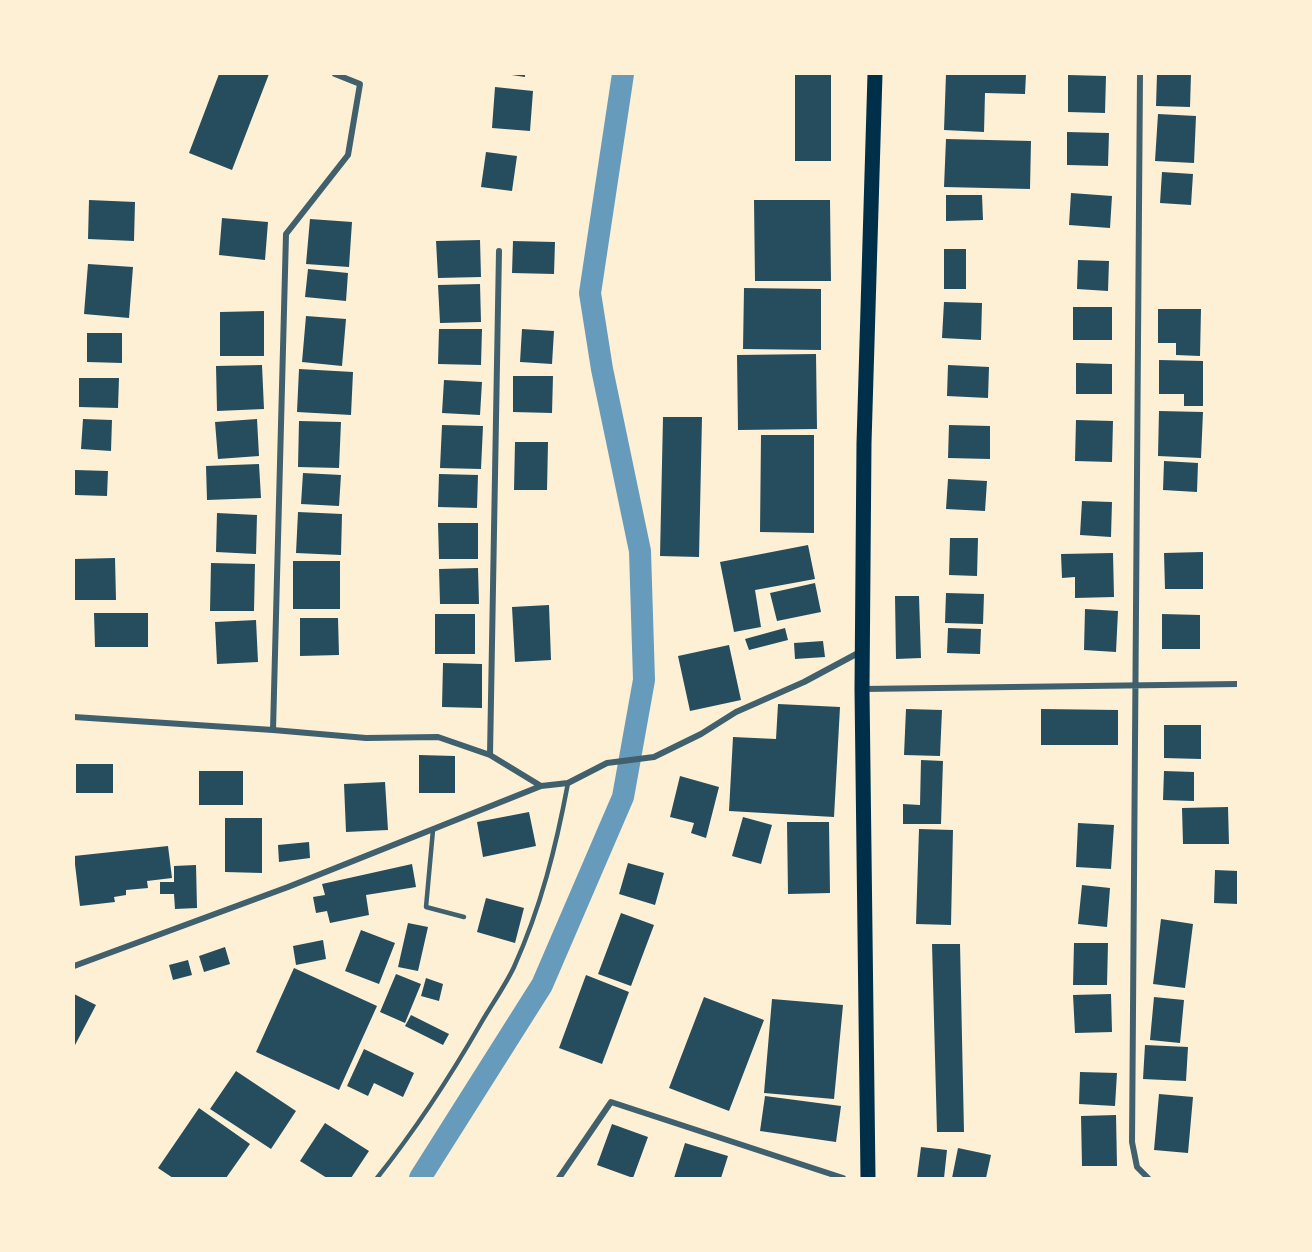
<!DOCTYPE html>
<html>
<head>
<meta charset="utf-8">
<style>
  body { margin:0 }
  #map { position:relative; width:1312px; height:1252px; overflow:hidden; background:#fdf0d5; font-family:Rubik,sans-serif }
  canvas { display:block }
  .frame { position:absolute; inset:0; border:75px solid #fdf0d5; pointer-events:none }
</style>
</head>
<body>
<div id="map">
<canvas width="1312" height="1252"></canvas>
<div class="frame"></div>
</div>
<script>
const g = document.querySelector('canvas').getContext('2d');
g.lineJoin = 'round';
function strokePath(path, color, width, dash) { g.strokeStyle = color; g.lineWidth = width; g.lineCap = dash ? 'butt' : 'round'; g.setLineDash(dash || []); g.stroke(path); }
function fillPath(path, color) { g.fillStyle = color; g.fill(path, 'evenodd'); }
const canal = new Path2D(`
  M420 1178 542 985 623 797 644 680 640 551 602 369 590 293 623 74`);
const building = new Path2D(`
  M219 74H269L232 170 189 153Z
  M505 74H525V77Z
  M795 74H831V161H795Z
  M946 74H1026L1025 94 985 93 984 132 944 130Z
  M1157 74H1191L1190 107 1156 106Z
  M1068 75 1106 76 1105 113 1068 112Z
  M495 87 533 91 530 131 492 128Z
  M1158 114 1196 116 1194 163 1155 161Z
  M1067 132 1109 133 1108 166 1067 165Z
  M946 139 1031 141 1030 189 944 187Z
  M486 152 517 156 512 191 481 187Z
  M1162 172 1193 174 1191 205 1160 203Z
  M1071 193 1112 196 1110 228 1069 225Z
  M946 195H982L983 220 946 221Z
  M89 200 135 202 134 241 88 239Z
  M754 200H830L831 281H755Z
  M222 218 268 222 265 260 219 255Z
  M310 219 352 222 349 267 306 264Z
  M480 240 481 277 438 278 436 241Z
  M513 241 555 242 554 274 512 273Z
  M944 249H966V289H944Z
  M1078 260 1109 261 1108 291 1077 289Z
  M88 264 133 267 129 318 84 314Z
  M308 269 348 273 346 301 305 297Z
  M480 284 481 322 440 323 438 285Z
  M744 288 821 289V350L743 349Z
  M944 302 982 303 981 340 942 338Z
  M1073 307H1112V340H1073Z
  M1158 309H1201L1200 356 1176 355V343H1158Z
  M264 311V356H220V312Z
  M306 316 346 319 342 366 302 362Z
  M439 329H482L481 365 438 364Z
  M522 329 554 331 552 364 520 362Z
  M87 333H122V363L87 362Z
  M816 354 817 429 738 430 737 355Z
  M1159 360 1203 361V406H1184V394H1159Z
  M1076 363 1112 364V394H1076Z
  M262 365 264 409 217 411 216 366Z
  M948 365 989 367 988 398 947 396Z
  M299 369 353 372 351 415 297 412Z
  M513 376H553L552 413 513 412Z
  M79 378H119L118 408 79 407Z
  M444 380 482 382 480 415 442 413Z
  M1159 411 1203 412 1201 458 1158 456Z
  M663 417H702L699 557 660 556Z
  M83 419 112 420 111 451 81 449Z
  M257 419 259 456 218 459 215 422Z
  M1076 420 1113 421 1112 462 1075 461Z
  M299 421 341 422 339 468 298 467Z
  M442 425 483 426 481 469 440 468Z
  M949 425 990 426V459L948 458Z
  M761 435H814V533L760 532Z
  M515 442H548L547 490H514Z
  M1164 461 1198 463 1197 492 1163 490Z
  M259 464 261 498 207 500 206 466Z
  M75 470 108 471 107 496 75 495Z
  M303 473 341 475 339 506 301 504Z
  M439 474 478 475 477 508 438 507Z
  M948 479 987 481 985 511 946 509Z
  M1082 501 1112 502 1111 537 1080 535Z
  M298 512 342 514 341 555 296 553Z
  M217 513 257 515 256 554 216 552Z
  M438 523H478V559H439Z
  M950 538H978L977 576 949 575Z
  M808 545 815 579 755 590 761 627 734 632 720 562Z
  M1203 552V589H1165L1164 553Z
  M1113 553 1114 597 1075 598V577L1062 578 1061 554Z
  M115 558 116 600H74V559Z
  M293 561H340V609H293Z
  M211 563 255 564 254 611H210Z
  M478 568 479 604H440L439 569Z
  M815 583 821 612 777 621 770 593Z
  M946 593 984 594 983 624 945 623Z
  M895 596H919L921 658 896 659Z
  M549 605 551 660 515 662 512 607Z
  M1085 609 1118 611 1116 652 1084 650Z
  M94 613H148V647H95Z
  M435 614H475V654H435Z
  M1162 614 1200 615V649H1162Z
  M300 618H338L339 655 300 656Z
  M256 620 258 662 217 664 215 622Z
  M785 628 788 640 749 650 745 639Z
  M948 628 981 629 980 654 947 653Z
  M823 641 825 657 795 659 794 643Z
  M729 645 741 700 690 711 678 656Z
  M443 663 482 664V708L442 707Z
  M778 704 840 707 834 817 729 811 733 737 776 739Z
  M906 709 942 710 940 756 904 755Z
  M1041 709 1118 710V745H1041Z
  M1164 725H1201V759L1164 758Z
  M419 755 455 756V793H419Z
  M921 760 943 761 941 824H903V804L920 805Z
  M76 764H113V793H76Z
  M199 771H243V805H199Z
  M1164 771 1194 772V801L1163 800Z
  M680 776 719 787 706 838 691 833 694 823 670 817Z
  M385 782 388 830 346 832 344 784Z
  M1228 807 1229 844H1183L1182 808Z
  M529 812 536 846 483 857 477 822Z
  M743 817 772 825 761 864 732 856Z
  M225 818H262V873L225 872Z
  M787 822H829L830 893 788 894Z
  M1078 823 1114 825 1111 869 1076 867Z
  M919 829 953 830 951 925 916 924Z
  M309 842 310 858 279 862 278 845Z
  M168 846 172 878 147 881 148 888 126 890V895L114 897 115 902 80 906 74 856Z
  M628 863 664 873 655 905 619 894Z
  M412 864 416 887 366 895 369 915 330 923 327 911 316 913 313 897 325 895 322 884Z
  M196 865 197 908 175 909 174 894H160V882H174V866Z
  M1215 870 1238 871V904L1214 903Z
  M1082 885 1110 888 1107 927 1078 924Z
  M486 898 524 908 515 943 477 932Z
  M621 913 654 925 631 986 598 974Z
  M1161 919 1193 924 1185 988 1153 984Z
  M408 923 428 927 418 971 398 967Z
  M361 930 395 943 379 984 345 971Z
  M323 940 326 959 296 965 293 946Z
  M1074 943H1108L1107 985H1073Z
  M932 944H960L964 1132H937Z
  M225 947 230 964 204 972 199 956Z
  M188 960 192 975 173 980 169 965Z
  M294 968 377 1006 339 1090 256 1052Z
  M396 974 421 984 405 1023 380 1012Z
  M586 975 629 992 602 1064 559 1048Z
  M426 978 443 984 439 1001 421 996Z
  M74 994 96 1005 74 1047Z
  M1111 994 1112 1032 1075 1033 1073 995Z
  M704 997 764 1020 729 1111 669 1088Z
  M1154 997 1184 1000 1180 1043 1150 1040Z
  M772 999 843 1005 834 1099 764 1093Z
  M411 1015 449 1034 443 1045 405 1026Z
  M1145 1045 1188 1047 1186 1081 1143 1079Z
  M364 1049 414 1073 403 1097 374 1083 368 1096 347 1086Z
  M236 1071 296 1111 271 1149 210 1109Z
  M1080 1072 1117 1073 1115 1106 1079 1104Z
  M1159 1094 1193 1097 1188 1153 1154 1150Z
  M765 1096 841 1106 836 1142 760 1131Z
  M199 1108 250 1144 226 1178H173L158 1168Z
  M1116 1115 1117 1166H1082L1081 1116Z
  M325 1123 369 1151 351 1178H327L300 1161Z
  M612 1124 648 1137 633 1178 597 1165Z
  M685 1143 728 1156 721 1178H674Z
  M921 1147 947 1150 944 1178H917Z
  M958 1148 991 1155 986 1178H952Z`);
const service = new Path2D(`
  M433 830 426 907 464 917
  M377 1178C416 1129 450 1077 481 1023 492 1004 505 986 514 967 541 907 556 847 568 783`);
const minor = new Path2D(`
  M1140 74 1132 1142 1137 1167 1148 1178
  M863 689 1238 684
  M74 717 273 730 366 738 438 737 490 755 541 786 568 783 607 763 654 757 701 734 736 712 804 682 860 652
  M273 730 286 234 348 155 360 84 335 74
  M490 755 499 251
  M74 966 288 887 541 786
  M559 1178 611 1102 843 1178`);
const primary = new Path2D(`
  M868 1178 862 689 864 443 875 74`);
strokePath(canal, '#669bbc', 22);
fillPath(building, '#264d5e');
strokePath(service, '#3f606c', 4.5);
strokePath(minor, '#3f606c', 6);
strokePath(primary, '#003049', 15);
</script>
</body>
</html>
